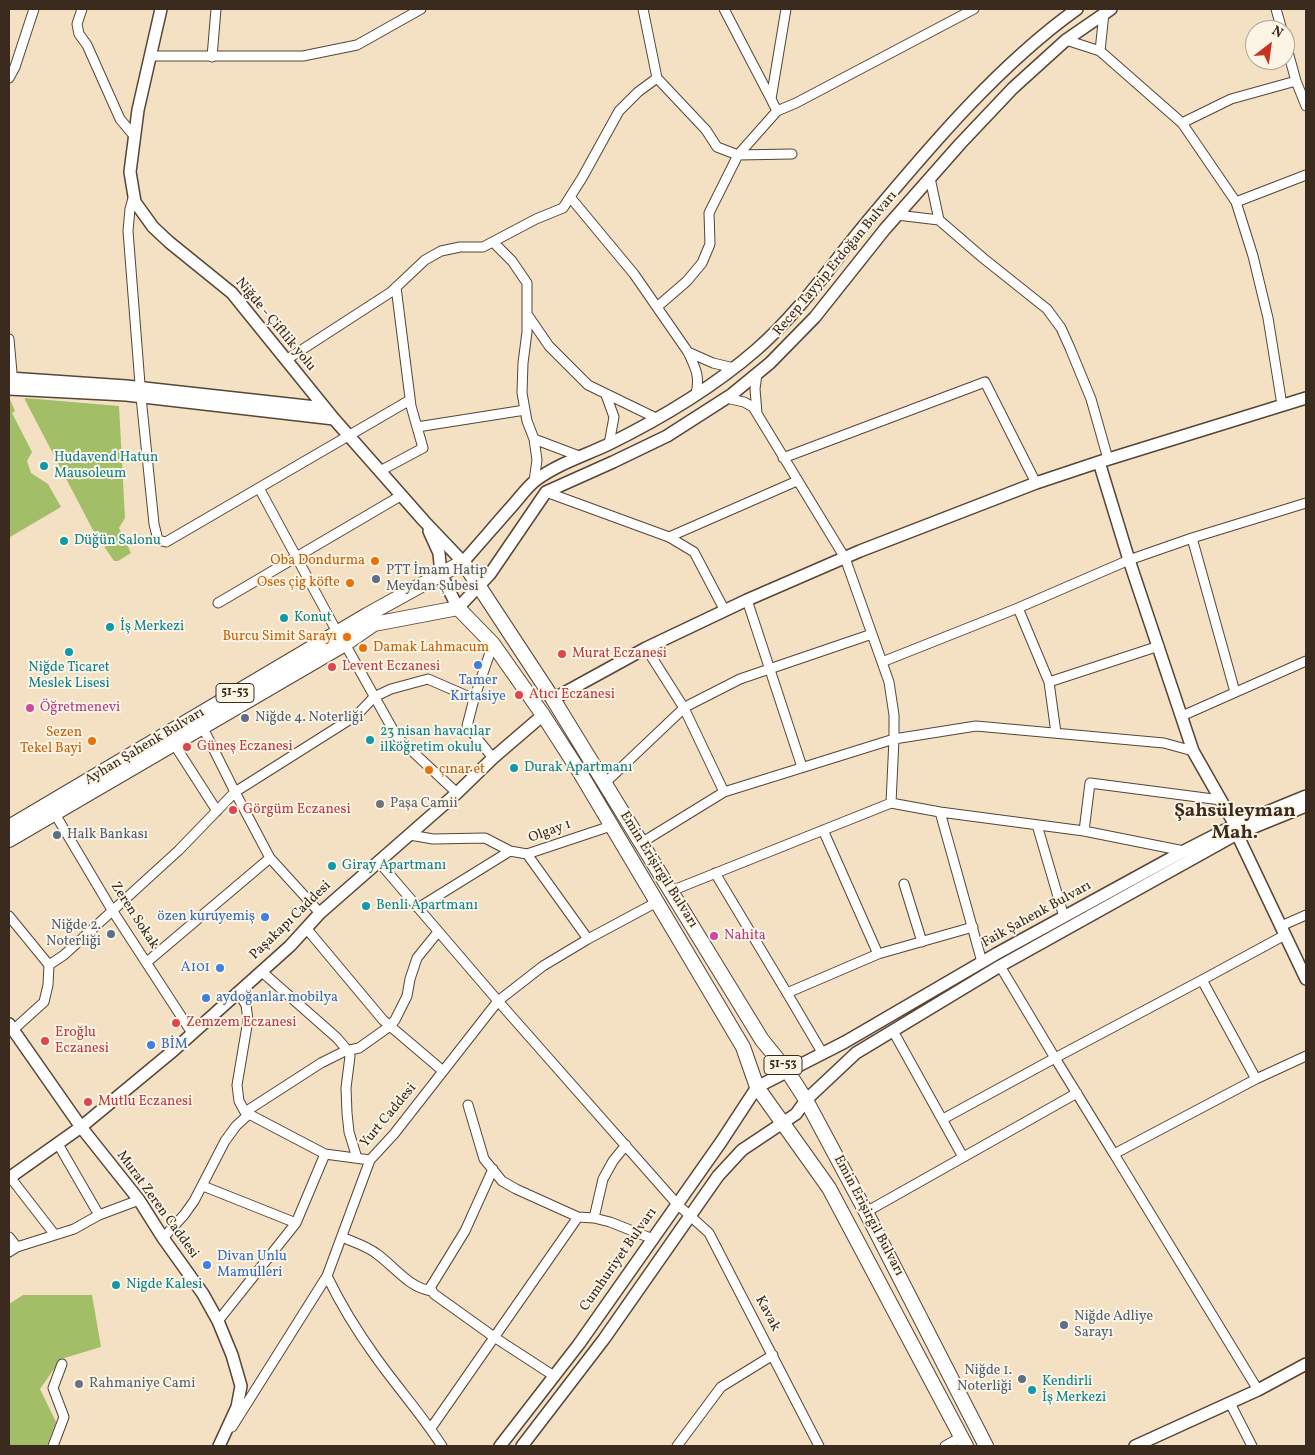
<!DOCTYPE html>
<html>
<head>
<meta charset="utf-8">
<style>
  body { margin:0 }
  #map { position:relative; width:1315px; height:1455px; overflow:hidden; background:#f4e0c3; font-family:Vollkorn,serif }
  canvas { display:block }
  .frame { position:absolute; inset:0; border:10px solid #3b2a1e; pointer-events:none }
  .north { position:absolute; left:1245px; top:20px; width:50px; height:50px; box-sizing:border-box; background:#fcf5e5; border:1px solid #afa495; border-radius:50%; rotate:30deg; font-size:14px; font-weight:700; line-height:20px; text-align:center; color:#3b2a1e }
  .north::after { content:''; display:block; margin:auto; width:18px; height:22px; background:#c8321e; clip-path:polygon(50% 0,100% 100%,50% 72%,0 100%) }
</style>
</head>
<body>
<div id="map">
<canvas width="1315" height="1455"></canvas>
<div class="frame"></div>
<div class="north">N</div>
</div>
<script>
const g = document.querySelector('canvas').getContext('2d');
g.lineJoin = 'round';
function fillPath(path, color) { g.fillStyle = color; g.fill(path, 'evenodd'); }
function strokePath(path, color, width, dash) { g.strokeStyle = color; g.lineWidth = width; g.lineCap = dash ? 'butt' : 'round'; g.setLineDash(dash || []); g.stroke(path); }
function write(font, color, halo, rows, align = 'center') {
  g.font = font + ' Vollkorn,serif'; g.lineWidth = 4; g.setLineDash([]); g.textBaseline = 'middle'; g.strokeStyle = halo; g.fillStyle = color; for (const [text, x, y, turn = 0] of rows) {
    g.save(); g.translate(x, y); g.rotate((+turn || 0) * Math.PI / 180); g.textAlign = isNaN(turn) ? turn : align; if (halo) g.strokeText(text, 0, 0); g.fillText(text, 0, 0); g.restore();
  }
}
const green = new Path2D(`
  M9 397 15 411 12 413 32 452 27 461 31 473 48 484 61 507 10 537Z
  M25 398 119 406 125 518 119 528 131 553 118 561H114L94 532 25 400Z
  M23 1295H92L101 1347 61 1359 40 1389 56 1422 47 1446H9V1304Z`);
const street = new Path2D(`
  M82 9 77 24 79 34 87 45 120 119 135 137
  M643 9 657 78 706 130 717 147 738 155 792 154
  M724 9 771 99
  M1276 9 1282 30
  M1066 40 1100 51 1182 123 1236 202 1253 256 1268 318 1282 405
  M1285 41 1296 81 1306 106
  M1100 51 1104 13
  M150 56H303L357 45 421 9
  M212 57 216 9
  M9 78 15 67 34 9
  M777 111 796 103 974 9
  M1182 123 1231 99 1296 81
  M930 178 939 220
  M134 195 130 209 128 231 141 397 154 524 158 540 166 542 410 400
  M570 197 634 274 688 352
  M1236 202 1306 175
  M897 215 939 220 983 258 1047 309 1061 328 1070 348 1091 399 1108 459
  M493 242 512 261 527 283V314L549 346 588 385 658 419
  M657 307 687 281 702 263 710 244 709 213 738 155 777 111 771 99 786 9
  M527 314V332L523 363 522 393 527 421 534 439 537 460 534 481
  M9 339 13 384
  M286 360 391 292 425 260 441 251 460 247H483L536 219 563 208 582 178 619 111 638 92 657 78
  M696 394C700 376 696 369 688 352L713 363 734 368
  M606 395 614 417 609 444
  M726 398 744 402 753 407 845 558 889 682 894 715V739L891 803 940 812 1084 831 1184 851
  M757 413 755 389 757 374
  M417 427 525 410
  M534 439 579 456
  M783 458 985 382 1036 483
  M380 471 423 448 411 406 396 287
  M259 488 337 632
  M546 492 669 537 694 552 725 611
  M669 537 797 481
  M1192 538 1235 692
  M747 600 802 767
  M218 603 402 495
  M345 644 397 737 457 793
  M493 644 474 699 467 726 493 758
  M646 648 684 708 724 792 894 739 976 726 1164 743 1193 751
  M882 662 1018 608
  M1049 682 1018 608 1129 560 1192 538 1306 503
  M1182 716 1306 661
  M203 728 235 792 270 858 320 913
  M1056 733 1049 682 1159 646
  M174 744 217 811
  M605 783 684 708 689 705 740 679 872 634
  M940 812 982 962
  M55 814 112 910 192 1033
  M1037 825 1064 917
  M823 830 878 954 973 927
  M1084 831 1090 783 1221 800
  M410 835 433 839 485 838 510 851 527 854 611 826
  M641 843 724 792
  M527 854 588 939
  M378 861 498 1001 677 1204 709 1233 819 1446
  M715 873 787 993
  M904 884 922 942
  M671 891 891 803
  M418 908 510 851
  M9 916 49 965
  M1281 926 1306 915
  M306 928 383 1020 443 1071
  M147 962 270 858
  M261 971 337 1038 348 1051 350 1056 346 1088 347 1113 349 1132 357 1158
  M1202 980 1285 935
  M238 992 246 1005 248 1020 237 1085 239 1101 245 1112 325 1154 370 1160
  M13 1030 44 1002 48 985 49 965 64 955 179 850 235 792 357 715 374 697 391 689 428 679 474 699
  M893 1031 963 1157
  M823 1054 787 993 878 954
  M1256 1079 1306 1056
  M468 1105 484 1159 502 1181 516 1189 578 1217 594 1218 610 1222 653 1239
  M245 1112 321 1063 345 1051 359 1048 390 1026 395 1020 407 996 410 979 417 958 438 932
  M943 1119 1055 1058 1000 966
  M58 1144 99 1215
  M1114 1154 1055 1058 1202 980 1256 1079 1114 1154 1258 1390
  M493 1169 465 1231 430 1288 434 1294 494 1337 554 1376
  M10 1177 55 1235
  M203 1186 296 1223
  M866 1212 1077 1093
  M594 1218 603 1179 613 1161 626 1145
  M9 1237 17 1247
  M342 1237C353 1242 367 1246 377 1254 395 1267 409 1288 432 1291
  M163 1238 184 1215 194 1201 225 1141 236 1126 249 1114
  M9 1252 17 1247 74 1229 99 1215 139 1200
  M218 1321 296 1223 325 1154
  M1230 1403 1252 1446
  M232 1427 327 1276
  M431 1428 578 1217
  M53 1446 64 1417 53 1388 62 1364
  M442 1446C422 1415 397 1387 375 1356 357 1331 340 1303 327 1276L370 1160 394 1134 498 1001 543 966 588 939 657 902
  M677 1446 721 1387 773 1355
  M945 1446 961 1437`);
const secondary = new Path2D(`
  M161 9 138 110 130 172 135 202 153 227 169 242 232 293 334 419 424 521 463 562C480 543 496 524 513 505 520 497 527 487 536 480 558 464 583 456 607 445 660 419 711 389 756 350 800 312 833 262 871 217 932 144 1000 64 1077 9
  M9 378 126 386 325 408
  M9 389 126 395 334 419
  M1099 462 1129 560 1193 751 1235 825 1237 834 1306 979
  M429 531 439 553 441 574 458 608 490 574 546 492 613 462 667 436 731 395 770 363 815 317 885 229 960 144 1013 88 1066 40 1111 9
  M553 699 646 648 747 600 860 551 1036 483 1099 462 1306 398
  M9 1024 81 1127 139 1200 163 1238 203 1294 218 1321 232 1355 241 1386 237 1407 219 1446
  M9 1178 81 1127 174 1050 290 946 320 913 457 793 493 758 543 715
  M500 1446 579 1344 721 1142 757 1087 845 1042 996 954 1184 851 1235 825 1306 796
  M522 1446 604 1339 718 1176 742 1150 796 1114 806 1100 856 1053 1000 966 1237 834 1306 806
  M1135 1446 1258 1390 1306 1364`);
const primary = new Path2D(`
  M9 827 367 615 463 562 553 699 762 1040 788 1072 806 1100 866 1212 986 1446
  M9 840 345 644 374 624 458 608 493 644 543 715 579 771 743 1047 757 1087 829 1188 966 1446`);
const markers = [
  [44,466,5,"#0f9aa8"],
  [64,541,5,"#0f9aa8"],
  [375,561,5,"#e8710a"],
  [376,579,5,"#5c6f8a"],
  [350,583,5,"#e8710a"],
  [284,618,5,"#0f9aa8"],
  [110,627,5,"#0f9aa8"],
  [347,637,5,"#e8710a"],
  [363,648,5,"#e8710a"],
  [69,652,5,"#0f9aa8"],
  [562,654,5,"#e0444e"],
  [478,665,5,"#3f7fe0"],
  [332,667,5,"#e0444e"],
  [519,695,5,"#e0444e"],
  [30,708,5,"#d1479c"],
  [245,718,5,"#5c6f8a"],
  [370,740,5,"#0f9aa8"],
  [92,741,5,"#e8710a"],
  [187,747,5,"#e0444e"],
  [514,768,5,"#0f9aa8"],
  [429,770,5,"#e8710a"],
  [380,804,5,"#6b7280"],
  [233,810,5,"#e0444e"],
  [57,835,5,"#5c6f8a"],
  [332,866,5,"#0f9aa8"],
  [366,906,5,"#0f9aa8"],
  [265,917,5,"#3f7fe0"],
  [111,934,5,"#5c6f8a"],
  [714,936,5,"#d1479c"],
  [220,968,5,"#3f7fe0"],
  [206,998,5,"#3f7fe0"],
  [176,1023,5,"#e0444e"],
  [45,1041,5,"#e0444e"],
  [151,1045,5,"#3f7fe0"],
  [88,1102,5,"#e0444e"],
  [207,1265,5,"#3f7fe0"],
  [116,1285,5,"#0f9aa8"],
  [1064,1325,5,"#5c6f8a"],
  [1022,1379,5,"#5c6f8a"],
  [79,1384,5,"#6b7280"],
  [1032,1390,5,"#0f9aa8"]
];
const shields = [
  [235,693,38],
  [783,1065,38]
];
const shieldNames = [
  ["51-53",235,693],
  ["51-53",783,1065]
];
const streetNames = [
  ["Recep Tayyip Erdoğan Bulvarı",836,264,-50],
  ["Niğde - Çiftlik yolu",275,325,50],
  ["Ayhan Şahenk Bulvarı",145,747,-31],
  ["Olgay 1",550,832,-20],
  ["Emin Erişirgil Bulvarı",658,870,58],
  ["Faik Şahenk Bulvarı",1037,915,-29],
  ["Zeren Sokak",134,916,57],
  ["Paşakapı Caddesi",291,921,-44],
  ["Yurt Caddesi",389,1116,-50],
  ["Murat Zeren Caddesi",157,1205,54],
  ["Emin Erişirgil Bulvarı",868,1216,62],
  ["Cumhuriyet Bulvarı",619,1260,-55],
  ["Kavak",767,1314,62]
];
const cultureNames = [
  ["Hudavend Hatun",54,458],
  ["Mausoleum",54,474],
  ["Düğün Salonu",74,541],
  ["Konut",294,618],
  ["İş Merkezi",120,627],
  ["Niğde Ticaret",69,668,"center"],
  ["Meslek Lisesi",69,684,"center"],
  ["23 nisan havacılar",380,732],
  ["ilköğretim okulu",380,748],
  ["Durak Apartmanı",524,768],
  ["Giray Apartmanı",342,866],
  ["Benli Apartmanı",376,906],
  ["Nigde Kalesi",126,1285],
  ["Kendirli",1042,1382],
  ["İş Merkezi",1042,1398]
];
const foodNames = [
  ["Oba Dondurma",365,561],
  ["Oses çig köfte",340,583],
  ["Burcu Simit Sarayı",337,637],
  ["Damak Lahmacum",373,648,"left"],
  ["Sezen",82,733],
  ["Tekel Bayi",82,749],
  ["çınar et",439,770,"left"]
];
const serviceNames = [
  ["PTT İmam Hatip",386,571],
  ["Meydan Şubesi",386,587],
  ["Niğde 4. Noterliği",255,718],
  ["Halk Bankası",67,835],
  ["Niğde 2.",101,926,"right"],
  ["Noterliği",101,942,"right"],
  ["Niğde Adliye",1074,1317],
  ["Sarayı",1074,1333],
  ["Niğde 1.",1012,1371,"right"],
  ["Noterliği",1012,1387,"right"]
];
const healthNames = [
  ["Murat Eczanesi",572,654],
  ["Levent Eczanesi",342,667],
  ["Atıcı Eczanesi",529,695],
  ["Güneş Eczanesi",197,747],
  ["Görgüm Eczanesi",243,810],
  ["Zemzem Eczanesi",186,1023],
  ["Eroğlu",55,1033],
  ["Eczanesi",55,1049],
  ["Mutlu Eczanesi",98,1102]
];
const shopNames = [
  ["Tamer",478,681,"center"],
  ["Kırtasiye",478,697,"center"],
  ["özen kuruyemiş",255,917,"right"],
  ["A101",210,968,"right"],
  ["aydoğanlar mobilya",216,998],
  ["BİM",161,1045],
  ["Divan Unlu",217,1257],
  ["Mamulleri",217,1273]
];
const hotelNames = [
  ["Öğretmenevi",40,708],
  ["Nahita",724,936]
];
const worshipNames = [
  ["Paşa Camii",390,804],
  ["Rahmaniye Cami",89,1384]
];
const districtNames = [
  ["Şahsüleyman",1235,813],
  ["Mah.",1235,835]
];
fillPath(green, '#a2bf67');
strokePath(street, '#574537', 11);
strokePath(secondary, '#574537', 14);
strokePath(primary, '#574537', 16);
strokePath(street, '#fff', 9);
strokePath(secondary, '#fff', 11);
strokePath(primary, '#fff', 14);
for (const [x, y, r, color] of markers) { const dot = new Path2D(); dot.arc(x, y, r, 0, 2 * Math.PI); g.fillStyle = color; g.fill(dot); strokePath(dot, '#fcf5e5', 2); }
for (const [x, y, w] of shields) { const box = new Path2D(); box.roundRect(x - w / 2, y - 9.5, w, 19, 4); g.fillStyle = '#fcf5e5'; g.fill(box); strokePath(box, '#3b2a1e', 1); }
write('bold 12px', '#3b2a1e', null, shieldNames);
write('14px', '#3b2a1e', '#fcf5e5', streetNames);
write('14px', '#0d838f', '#fcf5e5', cultureNames, 'left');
write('14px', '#c56008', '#fcf5e5', foodNames, 'right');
write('14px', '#4e5e75', '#fcf5e5', serviceNames, 'left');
write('14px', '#be3a42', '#fcf5e5', healthNames, 'left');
write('14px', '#366cbe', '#fcf5e5', shopNames, 'left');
write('14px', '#b23c85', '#fcf5e5', hotelNames, 'left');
write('14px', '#5b616d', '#fcf5e5', worshipNames, 'left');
write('bold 19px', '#3b2a1e', '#fcf5e5', districtNames);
</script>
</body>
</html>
